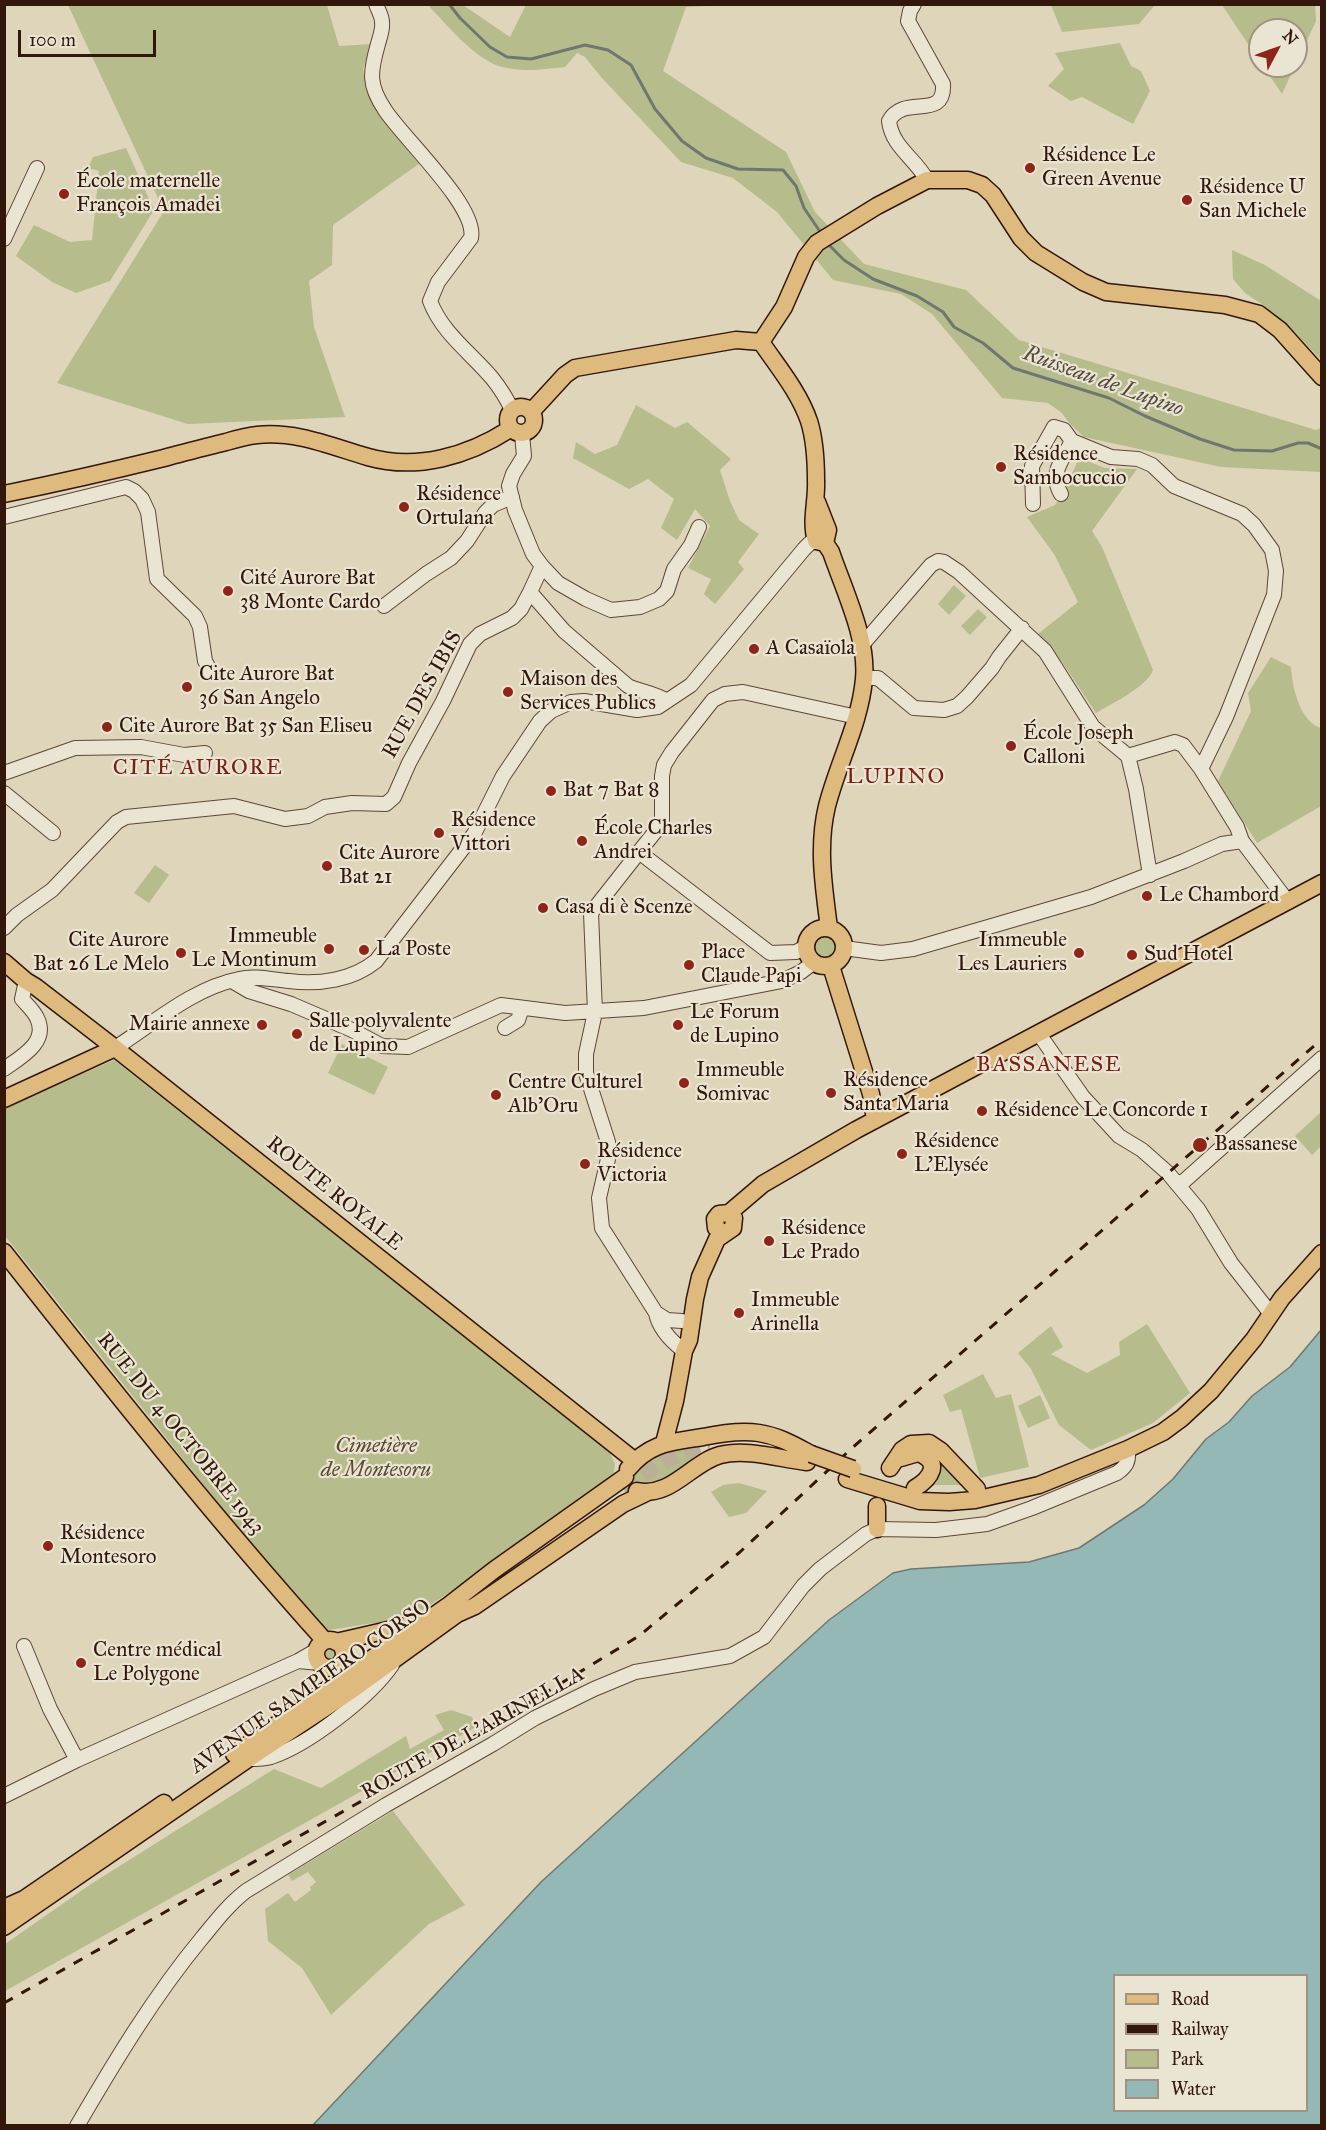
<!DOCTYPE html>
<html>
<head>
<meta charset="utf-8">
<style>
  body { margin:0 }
  #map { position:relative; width:1326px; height:2130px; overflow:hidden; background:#ded5bb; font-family:"IM FELL Great Primer",serif }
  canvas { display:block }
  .frame { position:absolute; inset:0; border:6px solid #34170b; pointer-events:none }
  .legend { position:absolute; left:1113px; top:1974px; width:195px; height:138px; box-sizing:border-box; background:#eae4d3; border:2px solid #a19283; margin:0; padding:8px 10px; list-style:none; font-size:18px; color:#34170b }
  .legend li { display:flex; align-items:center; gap:12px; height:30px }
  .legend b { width:30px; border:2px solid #a19283 }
  .north { position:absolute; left:1248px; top:18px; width:60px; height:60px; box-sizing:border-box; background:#eae4d3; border:2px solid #a19283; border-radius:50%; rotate:49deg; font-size:16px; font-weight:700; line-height:24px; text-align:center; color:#34170b }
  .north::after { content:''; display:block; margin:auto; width:21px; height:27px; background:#8f2418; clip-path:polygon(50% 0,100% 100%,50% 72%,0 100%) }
  .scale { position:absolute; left:18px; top:30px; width:138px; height:27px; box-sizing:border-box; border:3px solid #34170b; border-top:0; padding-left:8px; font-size:18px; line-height:21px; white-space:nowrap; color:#34170b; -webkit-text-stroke:4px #eae4d3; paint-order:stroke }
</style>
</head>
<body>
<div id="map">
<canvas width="1326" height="2130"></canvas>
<div class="frame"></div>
<ul class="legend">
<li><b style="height:8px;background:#dfba7e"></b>Road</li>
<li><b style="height:8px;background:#34170b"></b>Railway</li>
<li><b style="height:16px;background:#b7bc8c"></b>Park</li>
<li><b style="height:16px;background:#94b8b5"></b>Water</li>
</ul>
<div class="north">N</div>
<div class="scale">100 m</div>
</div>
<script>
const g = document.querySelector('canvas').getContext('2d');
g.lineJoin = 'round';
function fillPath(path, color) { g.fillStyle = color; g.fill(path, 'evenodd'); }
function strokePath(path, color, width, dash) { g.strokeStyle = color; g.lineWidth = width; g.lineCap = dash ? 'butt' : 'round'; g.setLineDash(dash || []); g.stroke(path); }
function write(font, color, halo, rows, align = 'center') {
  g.font = font + ' "IM FELL Great Primer",serif'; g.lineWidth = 4.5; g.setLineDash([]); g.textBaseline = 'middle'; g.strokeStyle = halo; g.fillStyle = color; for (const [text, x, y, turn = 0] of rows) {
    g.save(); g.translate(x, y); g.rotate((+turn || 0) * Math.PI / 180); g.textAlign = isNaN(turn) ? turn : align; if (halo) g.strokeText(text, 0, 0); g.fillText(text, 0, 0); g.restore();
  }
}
const green = new Path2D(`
  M68 5H327L339 46 372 44 363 69 370 97 420 163 333 225 332 265 309 281 314 327 345 417 188 424 57 383 164 211Z
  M428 5H463L510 37 526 5H730L686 7 663 71 786 152 815 212 864 264 966 290 1019 340 1316 430 1321 428V472L1221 467 1084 437 1069 423 1062 413 1048 403 1002 398 932 314 901 294 833 280 777 212 733 178 681 162 601 77 585 57 577 53 565 67C543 69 521 73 499 66 474 58 446 24 428 5Z
  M1051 5H1155L1139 24 1062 32Z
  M1222 5H1315L1316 21 1296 64V30H1260V62Z
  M1120 43 1131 66 1141 71 1150 91 1133 124 1082 97 1071 101 1048 86 1064 69 1055 53Z
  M1263 66H1295L1282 94Z
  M126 148 154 210 110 281 76 293 52 282 16 256 34 225 70 242 92 240 99 171 88 168 93 157Z
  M1232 250 1265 265 1321 301V360L1294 331 1266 307 1245 293 1233 279Z
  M636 405 675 428 687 422 731 459 720 470 730 501 739 520 759 534 738 562 744 569 715 604 704 594 711 579 688 568 710 526 695 509 677 540 661 528 674 499 648 479 629 489 573 458 576 442 595 454 617 445Z
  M1079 458 1105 468 1137 469 1092 531 1102 547 1153 670C1148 686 1111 704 1096 713L1064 665 1038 634 1078 602 1054 554 1027 517 1055 505 1064 492Z
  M954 585 966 596 949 615 938 604Z
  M978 609 987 617 970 635 961 626Z
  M1271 657 1291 667C1292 687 1300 722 1321 728V806L1257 843 1218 781 1251 711 1248 693Z
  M155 865 169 875 149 903 134 893Z
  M812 947a13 13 0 1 1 26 0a13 13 0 1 1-26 0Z
  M342 1044 388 1067 374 1095 328 1073Z
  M114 1060 609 1450 615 1464 613 1476 559 1520 412 1617 329 1630H326L309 1617 5 1236 4 1108Z
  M1321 1112V1146L1312 1155 1295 1136Z
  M1147 1324 1190 1393 1153 1423 1091 1450 1059 1425 1031 1369 1018 1353 1051 1326 1063 1347 1051 1354 1087 1373 1120 1355 1119 1342Z
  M983 1374 996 1398 1011 1394 1029 1467 980 1478 961 1409 950 1412 943 1395Z
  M1040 1395 1050 1418 1028 1428 1018 1406Z
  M692 1445C698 1450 699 1457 695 1464 683 1470 629 1505 633 1472L638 1465 677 1446Z
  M929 1447 962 1484V1485H932L935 1473Z
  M739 1483 767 1491 746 1513 729 1517 711 1492 723 1485Z
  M324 1647 340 1649 341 1655 338 1662 333 1665 326 1664 320 1655Z
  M451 1710 472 1717 476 1727 5 1991V1944L91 1884 274 1769 321 1788 406 1736 410 1749 444 1730 435 1715Z
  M393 1811 465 1905 429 1924 331 2015 302 1968 268 1941 265 1909 288 1893 295 1902 311 1890 310 1887 316 1882 308 1872 292 1881 288 1875Z`);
const water = new Path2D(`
  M1321 1330V2125H313L541 1882 829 1620 893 1573 911 1569 1029 1562 1079 1548 1144 1505 1173 1479 1206 1439 1229 1422 1252 1396 1290 1367ZM1114 1976H1306V2110H1114Z`);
const stream = new Path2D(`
  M449 4 460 18 490 47 507 57 531 59 585 45 608 50 631 65 655 109 682 141 706 158 738 169 783 170 796 186 804 208 821 233
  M828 244 844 260 873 279 917 296 943 312 954 327 983 343 1013 368 1109 398 1145 416 1200 439 1234 450 1272 451 1298 443H1308L1322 449`);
const majorTunnel = new Path2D(`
  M623 1489C654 1465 672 1455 709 1444`);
const minor = new Path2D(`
  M376 4C378 10 382 16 382 22 383 29 380 37 378 44 370 72 368 85 385 110 403 138 478 207 471 238L438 282 430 301C442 333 471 353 492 378 500 388 507 399 512 410
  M914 4 910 11 908 21 943 84C945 122 904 93 889 121 892 147 915 158 927 180
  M4 239 37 168
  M522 434 524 456 513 474 509 486 515 510 533 554 542 566 558 583 586 599 611 610 640 607 659 599 667 591 674 569 691 545 699 527
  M1072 441 1111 457 1138 459 1152 465 1174 486 1242 514 1254 525 1272 550 1276 571 1274 595 1226 717 1201 769
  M1033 504 1032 466 1054 427 1064 430 1072 441C1062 461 1049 473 1061 494
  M4 517 126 487 134 491 142 499 148 512 157 579 195 616 200 627 205 661 212 674
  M542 566 530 592 564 631 628 686C641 692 655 693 667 701
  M384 606 426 574 451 558 467 541 485 513 493 505 512 497
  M862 645 931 565 938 561 944 562 959 572 1045 651 1093 727 1128 756 1136 789 1150 875
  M864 678H878L914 708 944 710 957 706 967 697 992 668 999 657 1022 628
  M1128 756 1175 742 1183 745 1201 769 1237 827 1242 841 1288 902
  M4 773 75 748 141 747 184 755 205 753
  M4 793 53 833
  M639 852 591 913 595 1012 586 1054V1073L608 1142V1159L599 1198 602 1228 656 1313C659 1329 671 1341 684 1351
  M4 928 17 915 52 890 117 822 126 817 234 806 285 819 308 816 325 807 352 803 386 804 394 797 409 763 443 701 470 644 480 634 512 618 521 609 530 592
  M805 947 796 952 770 953 639 852 662 823V776L664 765 672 752 713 700 725 694 743 692 857 717
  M844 948 881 953 913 949 1091 897 1184 861 1222 844 1242 841
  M232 981 249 991 291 1004 352 1030 382 1046 408 1047 501 1005 565 1013 644 1008 782 981 801 972 813 963
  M505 1028 518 1020 522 1008
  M1039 1034 1083 1097 1119 1136 1142 1150 1168 1173 1198 1209 1231 1263 1271 1314
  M115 1048C154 1023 193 988 239 979 256 975 273 980 289 981 319 985 353 980 376 961L474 834 503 776 540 721 551 711 571 702 584 701 637 710 658 707 691 685 804 549 810 543 816 541
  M4 1069C21 1057 49 1042 37 1018 34 1011 27 1005 22 999L26 981
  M1176 1182H1183L1322 1058
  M656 1313 667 1320 682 1321
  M24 1646 50 1709 77 1760
  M298 1661 320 1663
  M248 1759C255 1759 264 1759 271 1757 308 1745 370 1697 392 1665
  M4 1796 77 1760 298 1661 317 1650
  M77 2126C115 2061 154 1996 202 1938 216 1921 229 1904 246 1891L386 1805 493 1744 535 1718 594 1689 635 1672 730 1656 764 1637 803 1586 820 1569 866 1534 877 1529 936 1530 987 1524 1032 1508 1117 1473C1127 1466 1129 1461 1128 1449`);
const major = new Path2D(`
  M761 342 784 307 806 257 817 243 877 206 927 180H968L982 185 993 195 1021 238 1036 253 1083 282 1106 292 1225 305 1259 314 1280 330 1322 377
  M761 342C778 367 799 392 809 421 815 440 816 461 816 481 817 501 810 521 816 541L825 543 831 552C844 590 868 639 864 679 860 723 838 763 827 806 817 847 824 888 829 928
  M508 420a13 13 0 1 1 26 0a13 13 0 1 1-26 0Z
  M531 412 565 375 575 368 736 340 761 342
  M4 494C58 483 111 471 164 458 185 452 206 447 226 442 236 439 247 436 257 435 297 431 330 446 368 457 417 471 468 456 510 429
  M817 502 828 530 825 543
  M806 947a19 19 0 1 1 38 0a19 19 0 1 1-38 0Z
  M4 962 26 981 36 987 115 1048 635 1461
  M831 966 871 1094 875 1120
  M4 1099 115 1048
  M729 1213 763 1184 856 1130 1322 883
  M723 1233 716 1228 715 1219 719 1214 729 1213
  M4 1252C108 1384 213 1516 325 1641
  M664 1443 675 1401 684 1351 689 1340 695 1299 700 1277 717 1239 733 1228 734 1218 729 1213
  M901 1458 918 1453C943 1462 930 1479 915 1488
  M890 1468 902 1450 911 1444 929 1443 941 1451 977 1489
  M628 1469C650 1442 672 1442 703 1437 722 1433 741 1430 759 1433 779 1436 794 1445 811 1454
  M847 1479 920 1501 949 1502 975 1500 1039 1485 1128 1449 1163 1432 1182 1418 1211 1391 1254 1339 1282 1298 1322 1253
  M637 1491C671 1498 691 1463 720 1455 747 1448 780 1459 807 1462
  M877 1529V1506
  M316 1654a14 14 0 1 1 28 0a14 14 0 1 1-28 0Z
  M336 1642 414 1624
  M234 1754 449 1605 494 1570 625 1477
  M4 1908 24 1899 164 1803
  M4 1927 248 1759 352 1690 457 1614 475 1606 623 1504 648 1492`);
const rail = new Path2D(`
  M4 2003 443 1755 639 1636 740 1552 852 1448 1322 1039`);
const majorBridge = new Path2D(`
  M811 1454 853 1469`);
const markers = [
  [1030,168,6,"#8f2418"],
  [64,194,6,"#8f2418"],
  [1187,200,6,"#8f2418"],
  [1001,467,6,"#8f2418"],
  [404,507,6,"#8f2418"],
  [228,591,6,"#8f2418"],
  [754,649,6,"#8f2418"],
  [187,687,6,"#8f2418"],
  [508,692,6,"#8f2418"],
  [107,727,6,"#8f2418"],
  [1011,746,6,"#8f2418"],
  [551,791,6,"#8f2418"],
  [439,833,6,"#8f2418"],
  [582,841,6,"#8f2418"],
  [327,866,6,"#8f2418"],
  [1147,896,6,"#8f2418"],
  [543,908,6,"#8f2418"],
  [329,949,6,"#8f2418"],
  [364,950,6,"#8f2418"],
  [181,953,6,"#8f2418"],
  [1079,953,6,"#8f2418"],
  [1132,955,6,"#8f2418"],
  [689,965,6,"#8f2418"],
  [262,1025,6,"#8f2418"],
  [678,1025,6,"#8f2418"],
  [297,1034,6,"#8f2418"],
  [684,1083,6,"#8f2418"],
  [831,1093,6,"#8f2418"],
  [496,1095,6,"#8f2418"],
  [982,1111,6,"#8f2418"],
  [1200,1145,8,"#8f2418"],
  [902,1154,6,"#8f2418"],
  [585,1164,6,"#8f2418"],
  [769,1241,6,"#8f2418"],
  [739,1313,6,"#8f2418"],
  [48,1546,6,"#8f2418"],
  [81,1663,6,"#8f2418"]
];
const poiNames = [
  ["Résidence Le",1042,156],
  ["Green Avenue",1042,180],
  ["École maternelle",76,182],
  ["François Amadei",76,206],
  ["Résidence U",1199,188],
  ["San Michele",1199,212],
  ["Résidence",1013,455],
  ["Sambocuccio",1013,479],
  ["Résidence",416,495],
  ["Ortulana",416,519],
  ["Cité Aurore Bat",240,579],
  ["38 Monte Cardo",240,603],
  ["A Casaïola",766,649],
  ["Cite Aurore Bat",199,675],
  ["36 San Angelo",199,699],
  ["Maison des",520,680],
  ["Services Publics",520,704],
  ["Cite Aurore Bat 35 San Eliseu",119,727],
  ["École Joseph",1023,734],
  ["Calloni",1023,758],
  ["Bat 7 Bat 8",563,791],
  ["Résidence",451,821],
  ["Vittori",451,845],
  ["École Charles",594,829],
  ["Andrei",594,853],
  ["Cite Aurore",339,854],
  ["Bat 21",339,878],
  ["Le Chambord",1159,896],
  ["Casa di è Scenze",555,908],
  ["Immeuble",317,937,"right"],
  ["Le Montinum",317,961,"right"],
  ["Cite Aurore",169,941,"right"],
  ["Bat 26 Le Melo",169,965,"right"],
  ["Immeuble",1067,941,"right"],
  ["Les Lauriers",1067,965,"right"],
  ["La Poste",376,950],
  ["Place",701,953],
  ["Claude Papi",701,977],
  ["Sud Hotel",1144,955],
  ["Le Forum",690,1013],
  ["de Lupino",690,1037],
  ["Salle polyvalente",309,1022],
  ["de Lupino",309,1046],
  ["Mairie annexe",250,1025,"right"],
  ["Immeuble",696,1071],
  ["Somivac",696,1095],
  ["Résidence",843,1081],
  ["Santa Maria",843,1105],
  ["Centre Culturel",508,1083],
  ["Alb'Oru",508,1107],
  ["Résidence Le Concorde 1",994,1111],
  ["Résidence",914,1142],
  ["L'Elysée",914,1166],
  ["Bassanese",1214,1145],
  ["Résidence",597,1152],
  ["Victoria",597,1176],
  ["Résidence",781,1229],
  ["Le Prado",781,1253],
  ["Immeuble",751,1301],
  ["Arinella",751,1325],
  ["Résidence",60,1534],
  ["Montesoro",60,1558],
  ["Centre médical",93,1651],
  ["Le Polygone",93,1675]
];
const streetNames = [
  ["RUE DES IBIS",423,695,-61],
  ["ROUTE ROYALE",334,1194,39],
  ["RUE DU 4 OCTOBRE 1943",180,1434,51],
  ["AVENUE SAMPIERO CORSO",311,1687,-35],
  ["ROUTE DE L'ARINELLA",473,1734,-29]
];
const parkNames = [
  ["Cimetière",376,1447],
  ["de Montesoru",376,1471]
];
const waterNames = [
  ["Ruisseau de Lupino",1103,382,20]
];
const neighbourhoodNames = [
  ["CITÉ AURORE",198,769],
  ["LUPINO",896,778],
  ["BASSANESE",1049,1066]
];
fillPath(green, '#b7bc8c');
fillPath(water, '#94b8b5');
strokePath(water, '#6e7871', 1.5);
strokePath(stream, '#6e7871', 3);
strokePath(majorTunnel, '#bcaf98', 16, [16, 8]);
strokePath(minor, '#5e4637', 16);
strokePath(major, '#34170b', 19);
strokePath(minor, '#eae4d3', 14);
strokePath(major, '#dfba7e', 16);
strokePath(rail, '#34170b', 3, [10, 10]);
strokePath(majorBridge, '#34170b', 19, []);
strokePath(majorBridge, '#dfba7e', 16);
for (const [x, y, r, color] of markers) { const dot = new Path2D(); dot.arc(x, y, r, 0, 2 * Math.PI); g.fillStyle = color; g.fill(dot); strokePath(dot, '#eae4d3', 2); }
write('21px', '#34170b', '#eae4d3', poiNames, 'left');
write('21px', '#34170b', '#eae4d3', streetNames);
write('italic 21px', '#5b4932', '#eae4d3', parkNames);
write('italic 22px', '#51473e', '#eae4d3', waterNames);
g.letterSpacing = '1.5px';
write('22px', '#7a1f14', '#eae4d3', neighbourhoodNames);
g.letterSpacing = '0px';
</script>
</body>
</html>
